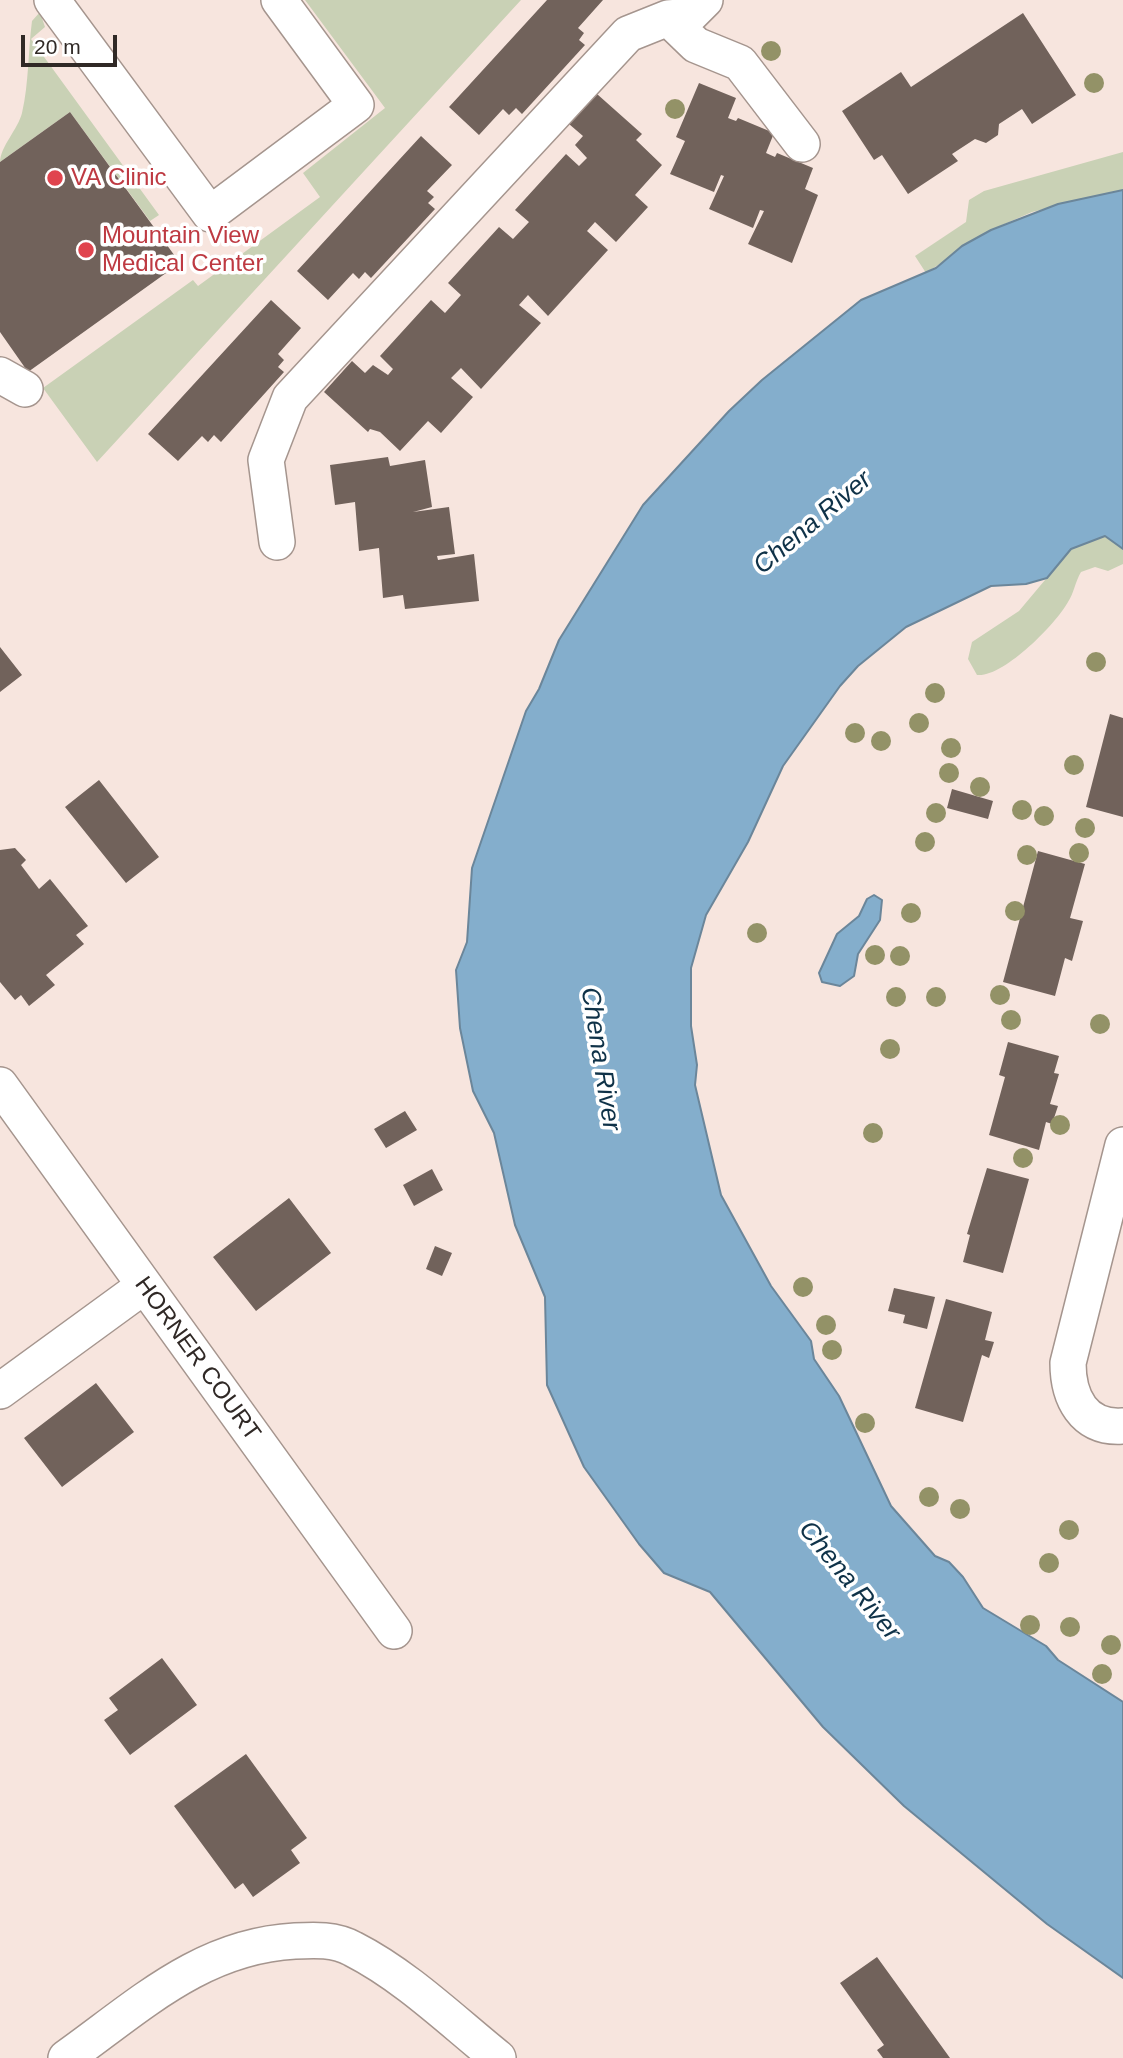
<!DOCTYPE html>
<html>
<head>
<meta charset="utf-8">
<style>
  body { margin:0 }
  #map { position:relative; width:1123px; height:2058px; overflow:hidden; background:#f7e5de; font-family:Arial,sans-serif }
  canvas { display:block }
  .scale { position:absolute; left:21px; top:35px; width:96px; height:32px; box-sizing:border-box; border:4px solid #302926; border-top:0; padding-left:9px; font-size:21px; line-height:24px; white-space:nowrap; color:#302926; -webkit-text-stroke:5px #fff; paint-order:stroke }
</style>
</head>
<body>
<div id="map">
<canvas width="1123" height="2058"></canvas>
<div class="scale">20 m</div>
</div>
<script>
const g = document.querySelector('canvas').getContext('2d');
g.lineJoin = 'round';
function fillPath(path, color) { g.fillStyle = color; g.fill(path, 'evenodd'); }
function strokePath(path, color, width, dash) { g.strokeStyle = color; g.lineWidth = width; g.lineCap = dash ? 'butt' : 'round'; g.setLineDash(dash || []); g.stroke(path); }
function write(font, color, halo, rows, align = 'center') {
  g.font = font + ' Arial,sans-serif'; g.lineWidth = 7; g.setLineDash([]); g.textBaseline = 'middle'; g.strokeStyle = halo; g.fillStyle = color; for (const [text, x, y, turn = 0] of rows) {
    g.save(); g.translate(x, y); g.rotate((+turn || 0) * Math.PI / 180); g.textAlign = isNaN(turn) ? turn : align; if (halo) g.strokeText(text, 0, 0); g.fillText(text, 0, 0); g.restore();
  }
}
const green = new Path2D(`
  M305 0H521L97 462 43 388 193 280 198 286 320 197 303 173 385 108Z
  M40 12 45 27 31 39 159 215 150 221 70 112 0 162C0 147 18 129 22 113 29 83 28 51 32 21Z
  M1123 152V190L1032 212 991 230 926 273 915 256 966 222 969 200 984 191Z
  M1105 536 1123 549V564L1108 571 1095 567 1081 572C1075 582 1074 593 1068 602 1056 624 1003 678 977 675L968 659 972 642 1019 611 1071 549Z`);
const water = new Path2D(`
  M1123 190V549L1105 536 1071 549 1047 578 1026 584 991 586 906 627 858 666 840 686 783 766 748 842 706 915 691 968V1026L697 1065 695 1085 721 1195 771 1286 811 1341 814 1359 839 1396 891 1506 935 1556 949 1562 963 1577 983 1608 1046 1646 1058 1660 1123 1702V1978L1047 1924 904 1806 823 1727 710 1592 664 1573 639 1544 584 1467 547 1385 545 1297 515 1225 494 1133 473 1091 460 1028 456 970 467 942 472 868 526 711 539 689 559 640 643 505 729 411 762 380 861 300 936 268 962 246 991 230 1058 204Z
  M874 895 882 900 880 920 858 954 854 976 840 986 822 982 819 973 837 934 859 916 867 899Z`);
const building = new Path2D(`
  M547 0H603L578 28 584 33 579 40 585 45 522 114 516 108 509 115 503 109 479 135 449 107Z
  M1023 13 1076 95 1032 124 1022 109 999 124 998 135 986 143 975 139 952 154 958 161 908 194 882 155 874 160 842 111 901 72 911 87Z
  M699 83 736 98 728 118 736 121 738 118 774 133 766 153 775 157 777 153 813 168 805 189 818 195 792 263 748 244 764 211 760 210 753 228 709 209 724 176 721 175 714 192 670 174 685 141 676 137Z
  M597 94 642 134 636 140 662 165 635 195 648 207 616 242 595 222 587 231 608 250 548 316 528 295 519 305 541 323 481 389 461 368 451 378 473 397 441 433 428 421 400 451 380 432 370 429 368 432 324 392 352 361 365 373 373 365 388 375 393 369 380 356 431 300 445 313 461 295 448 283 499 227 513 239 529 222 515 210 566 154 579 166 587 158 575 145 583 136 569 124Z
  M70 112 180 263 28 372 0 332V162Z
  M421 136 452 165 427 191 434 197 428 203 435 209 371 278 365 272 359 279 353 273 328 300 297 271Z
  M271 300 301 328 278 354 284 360 278 367 284 372 221 442 214 435 208 442 202 436 178 461 148 434Z
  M388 457 390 466 425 460 432 507 413 512 449 507 455 554 437 556 438 560 474 554 479 601 405 609 403 595 383 598 379 548 359 551 355 502 335 505 330 465Z
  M0 647 22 675 0 692Z
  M1110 714 1123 718V817L1086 807Z
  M99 780 159 857 126 883 65 807Z
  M952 789 993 801 988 819 947 808Z
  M15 848 26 860 21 865 39 889 50 879 88 926 76 935 84 944 46 975 55 985 29 1006 21 995 15 1000 0 982V850Z
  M1038 851 1085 864 1070 918 1083 921 1072 961 1065 958 1055 996 1003 982Z
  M1008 1042 1059 1056 1054 1073 1059 1074 1050 1104 1058 1106 1052 1124 1046 1122 1039 1150 989 1135 1005 1077 999 1075Z
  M405 1111 417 1130 386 1148 374 1129Z
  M987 1168 1029 1179 1003 1273 963 1262 970 1235 967 1234Z
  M432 1169 443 1190 414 1206 403 1185Z
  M289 1198 331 1253 256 1311 213 1257Z
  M435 1246 452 1253 442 1276 426 1269Z
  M894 1288 935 1297 927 1329 903 1323 905 1315 888 1311Z
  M946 1299 992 1312 985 1340 994 1342 989 1358 982 1355 963 1422 915 1408Z
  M96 1383 134 1432 62 1487 24 1438Z
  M162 1658 197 1705 130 1755 104 1720 118 1710 109 1698Z
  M246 1754 307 1838 291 1850 300 1863 253 1897 243 1883 235 1889 174 1806Z
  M877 1957 950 2058H883L877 2050 884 2045 840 1983Z`);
const minor = new Path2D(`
  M52 0 210 214 356 105 279 0
  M668 18 696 45 740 63 802 144
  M0 375 25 389
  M277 542 266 460 290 398 628 34 668 18 689 16 705 0
  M0 1085 394 1631
  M1123 1145 1068 1363C1068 1397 1083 1429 1123 1426
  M0 1391 144 1286
  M66 2058C139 2006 201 1946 295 1941 315 1940 335 1939 353 1949 406 1976 452 2021 498 2058`);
const trees = [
  [771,51],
  [1094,83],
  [675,109],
  [1096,662],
  [935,693],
  [919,723],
  [855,733],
  [881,741],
  [951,748],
  [1074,765],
  [949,773],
  [980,787],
  [1022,810],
  [936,813],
  [1044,816],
  [1085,828],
  [925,842],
  [1079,853],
  [1027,855],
  [1015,911],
  [911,913],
  [757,933],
  [875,955],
  [900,956],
  [1000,995],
  [896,997],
  [936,997],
  [1011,1020],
  [1100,1024],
  [890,1049],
  [1060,1125],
  [873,1133],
  [1023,1158],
  [803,1287],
  [826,1325],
  [832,1350],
  [865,1423],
  [929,1497],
  [960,1509],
  [1069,1530],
  [1049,1563],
  [1030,1625],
  [1070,1627],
  [1111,1645],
  [1102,1674]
];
const markers = [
  [55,178,9,"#e0444e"],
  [86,250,9,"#e0444e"]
];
const healthNames = [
  ["VA Clinic",71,178],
  ["Mountain View",102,236],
  ["Medical Center",102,264]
];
const streetNames = [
  ["HORNER COURT",197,1359,54]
];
const waterNames = [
  ["Chena River",813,523,-40],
  ["Chena River",600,1059,81],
  ["Chena River",849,1581,51]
];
fillPath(green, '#c9d1b5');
fillPath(water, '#84aecc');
strokePath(water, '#6b869a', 2);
fillPath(building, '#71625b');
strokePath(minor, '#a5958e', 38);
strokePath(minor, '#fff', 35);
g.fillStyle = '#939267';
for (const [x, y] of trees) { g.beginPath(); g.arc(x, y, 10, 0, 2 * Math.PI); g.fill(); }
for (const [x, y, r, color] of markers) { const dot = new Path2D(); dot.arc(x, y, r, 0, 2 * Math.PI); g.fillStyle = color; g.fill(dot); strokePath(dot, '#fff', 2.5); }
write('24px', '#be3a42', '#fff', healthNames, 'left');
write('24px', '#302926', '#fff', streetNames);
write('italic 26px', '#0f3248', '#fff', waterNames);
</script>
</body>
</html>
